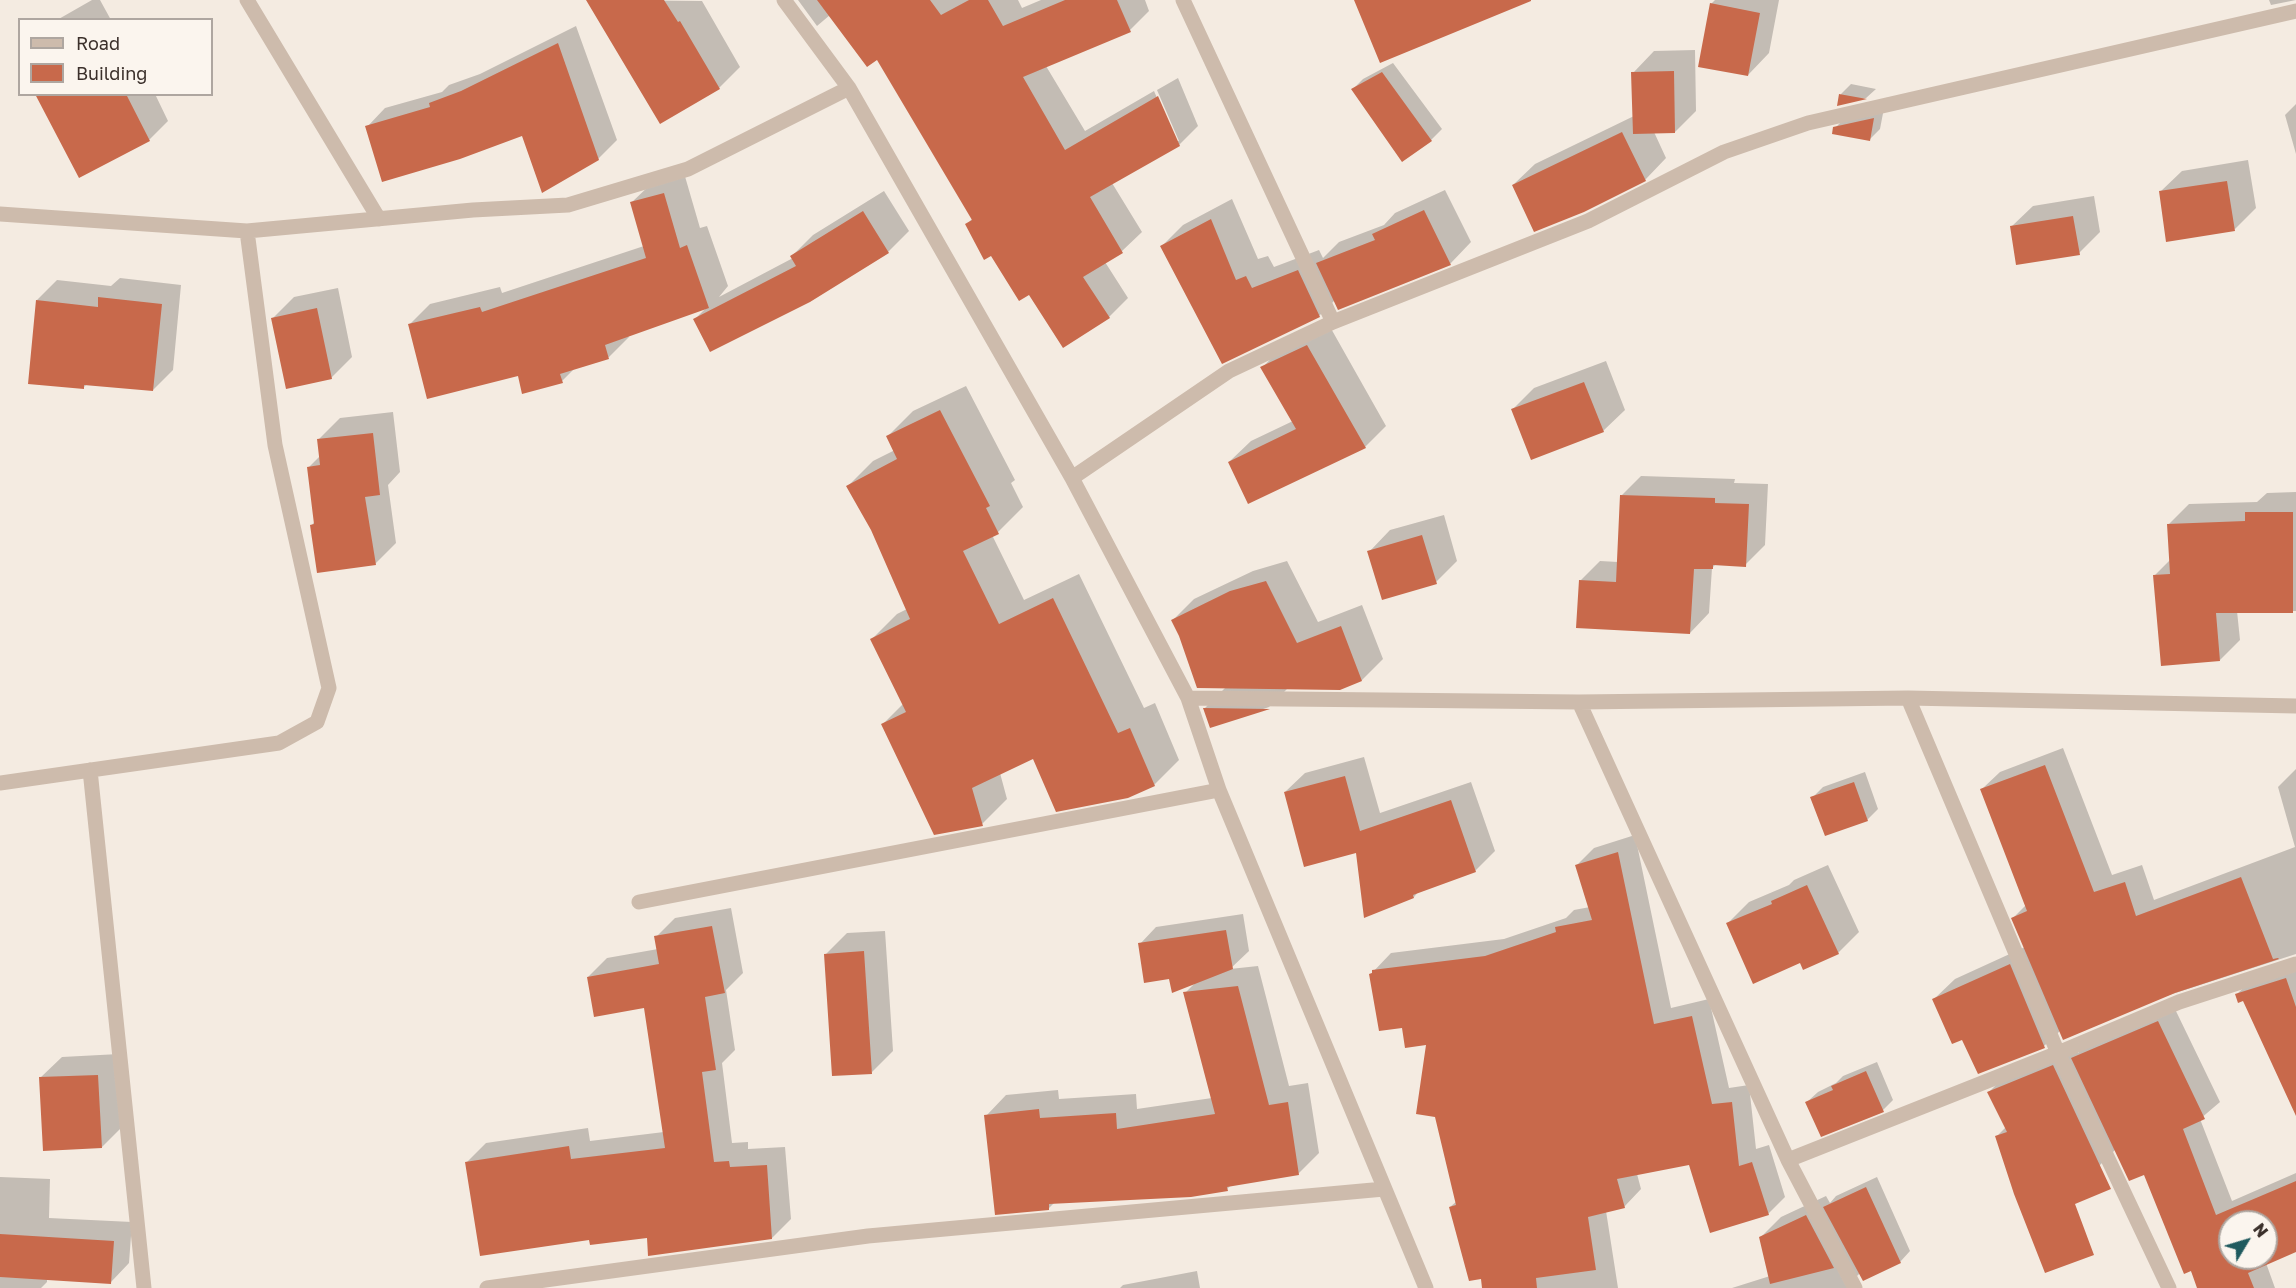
<!DOCTYPE html>
<html>
<head>
<meta charset="utf-8">
<style>
  body { margin:0 }
  #map { position:relative; width:2296px; height:1288px; overflow:hidden; background:#f4ebe1; font-family:"Golos Text",sans-serif }
  canvas { display:block }
  .legend { position:absolute; left:18px; top:18px; width:195px; height:78px; box-sizing:border-box; background:#fbf5ee; border:2px solid #aea6a0; margin:0; padding:8px 10px; list-style:none; font-size:18px; color:#3b302b }
  .legend li { display:flex; align-items:center; gap:12px; height:30px }
  .legend b { width:30px; border:2px solid #aea6a0 }
  .north { position:absolute; left:2218px; top:1210px; width:60px; height:60px; box-sizing:border-box; background:#fbf5ee; border:2px solid #aea6a0; border-radius:50%; rotate:52deg; font-size:16px; font-weight:700; line-height:24px; text-align:center; color:#3b302b }
  .north::after { content:''; display:block; margin:auto; width:21px; height:27px; background:#1f5a5e; clip-path:polygon(50% 0,100% 100%,50% 72%,0 100%) }
</style>
</head>
<body>
<div id="map">
<canvas width="2296" height="1288"></canvas>
<ul class="legend">
<li><b style="height:8px;background:#cdbbac"></b>Road</li>
<li><b style="height:16px;background:#c8694b"></b>Building</li>
</ul>
<div class="north">N</div>
</div>
<script>
const g = document.querySelector('canvas').getContext('2d');
g.lineJoin = 'round';
function fillPath(path, color) { g.fillStyle = color; g.fill(path, 'evenodd'); }
function strokePath(path, color, width, dash) { g.strokeStyle = color; g.lineWidth = width; g.lineCap = dash ? 'butt' : 'round'; g.setLineDash(dash || []); g.stroke(path); }
const shadow = new Path2D(`
  M92 0H100L111 20H57Z
  M596 0 702 1 740 67 719 88Z
  M798 0H1018L1022 8 1041 0H1145L1149 11 1130 30 1046 66 1085 131 1154 91 1176 141H1179L1157 90 1178 78 1198 126 1179 145 1112 183 1142 232 1122 251 1105 262 1128 298 1109 317 1030 293 966 225 973 218 877 57 830 15 817 26Z
  M1715 0H1779L1769 53 1748 75 1711 4Z
  M2269 0H2296L2271 5Z
  M576 26 617 140 598 159 523 134 367 127 385 108 442 92 449 85 480 74Z
  M1695 50 1696 111 1675 132H1654L1666 158 1645 180 1513 185 1535 164 1634 116 1633 73 1654 51Z
  M1393 63 1442 129 1431 140 1403 160 1353 89 1363 79Z
  M1851 84 1876 89 1866 98 1839 104 1841 94Z
  M37 94H155L168 121 149 140Z
  M2296 104V154L2285 115Z
  M1884 108 1880 129 1869 140 1835 128 1846 117Z
  M2248 160 2256 208 2235 229 2160 192 2182 171Z
  M684 173 700 228 707 226 728 286 719 297 793 258 792 256 813 235 884 191 909 231 888 252 695 319 708 306 628 335 629 337 609 357 575 368 562 381 519 374 410 324 430 304 500 287 502 293 644 246 631 203 652 183Z
  M1445 190 1471 242 1450 264 1335 300 1319 316 1222 362 1162 246 1183 225 1232 199 1258 259 1268 256 1274 267 1319 250 1323 258 1339 242 1384 225 1395 213Z
  M2094 196 2100 232 2079 253 2011 227 2033 206Z
  M120 278 181 285 173 370 153 390 87 384 83 388 37 300 57 280 111 286Z
  M338 288 352 357 331 378 273 318 294 297Z
  M1329 325 1386 426 1365 447 1229 462 1251 441 1293 421 1262 368 1283 346Z
  M1606 361 1625 410 1603 431 1513 409 1534 388Z
  M966 386 1015 480 1011 483 1023 507 998 532 992 535 1024 600 1079 574 1144 708 1155 703 1179 760 1154 785 1034 757 1000 773 1007 799 982 824 883 724 904 703 872 639 897 614 907 609 872 530 848 486 873 461 895 450 888 436 913 411Z
  M393 412 400 472 388 485 396 543 375 564 312 525 315 521 309 467 321 455 319 439 340 418Z
  M1641 476 1735 479 1734 483 1768 484 1765 545 1745 565 1716 564 1712 568 1709 613 1690 633 1580 581 1600 561 1618 562 1621 496Z
  M2296 492V611H2237L2240 640 2220 660 2155 575 2170 560 2169 524 2189 504 2257 502 2267 493Z
  M1444 515 1457 561 1436 582 1369 552 1390 530Z
  M1287 561 1318 622 1362 605 1383 659 1362 680 1288 688 1269 707 1211 727 1205 708 1226 687 1180 636 1173 620 1194 599 1253 571Z
  M2063 748 2112 875 2142 865 2154 900 2295 847 2278 787 2296 769V954L2061 1030 2044 1046 1962 1038 1933 1000 1955 979 2025 947 2013 918 2026 905 1982 789 2000 772Z
  M1364 757 1380 813 1471 782 1495 851 1475 871 1419 891 1414 897 1285 792 1305 773Z
  M1865 772 1878 809 1867 820 1812 798 1823 787Z
  M1635 835 1671 1008 1709 999 1729 1088 1749 1085 1756 1149 1769 1145 1785 1197 1768 1214 1690 1164 1637 1174 1641 1189 1624 1207 1606 1211 1618 1288H1484L1482 1277 1450 1207 1457 1201 1428 1043 1403 1026 1371 974 1391 953 1504 939 1566 918 1574 910 1590 907 1577 865 1594 848Z
  M1828 865 1859 932 1838 953 1728 923 1749 902 1789 885 1794 880Z
  M731 908 743 973 726 990 735 1050 722 1063 732 1143 748 1142V1149L785 1147 791 1219 772 1238 648 1236 590 1238 467 1162 486 1143 588 1128 590 1141 664 1132 645 1006 588 977 607 958 658 949 656 937 675 918Z
  M1243 914 1249 951 1230 969 1258 966 1289 1086 1308 1083 1319 1153 1298 1174 1232 1184 1227 1189 1055 1202 1049 1208 986 1116 1006 1095 1058 1090 1059 1099 1136 1094 1137 1109 1212 1098 1185 993 1196 982 1170 977 1140 944 1156 927Z
  M885 931 893 1051 872 1072 826 954 847 933Z
  M2296 963V1112L2244 1000 2237 994 2255 977Z
  M2174 1007 2220 1102 2200 1119 2232 1201 2296 1173V1249L2266 1263 2275 1288H2199L2133 1148 2116 1149 2100 1165 2020 1203 1997 1136 2006 1127 1989 1092 2010 1071 2075 1045 2078 1053 2088 1043ZM2230 1222H2266V1258H2230Z
  M119 1054 123 1126 102 1147 40 1078 62 1057Z
  M1877 1062 1893 1100 1883 1110 1807 1102 1818 1092 1836 1083 1843 1076Z
  M0 1177 50 1179 49 1218 132 1222 129 1263 111 1282 47 1278V1282L41 1288H0Z
  M1877 1177 1910 1251 1900 1262 1860 1273 1853 1280 1855 1288H1732L1770 1276 1761 1237 1781 1217 1826 1196 1830 1203 1836 1196Z
  M1197 1271 1200 1288H1120L1123 1285Z`);
const building = new Path2D(`
  M586 0H664L678 22 680 21 720 89 660 124Z
  M817 0H930L941 15 969 0H988L1003 26 1065 0H1117L1131 32 1023 77 1065 150 1158 96 1180 146 1090 197 1123 253 1083 277 1110 318 1063 348 1029 295 1019 301 991 256 984 260 965 224 972 220 877 60 867 67Z
  M1354 0H1531V1L1380 63Z
  M1710 3 1760 13 1748 76 1698 67Z
  M558 43 599 160 542 193 522 136 460 159 382 182 365 126 430 107 429 103 461 91Z
  M1674 71 1675 133 1633 134 1631 72Z
  M1382 72 1432 141 1402 162 1351 89Z
  M35 94H126L150 141 79 178Z
  M1839 94 1867 99 1837 106Z
  M1874 118 1870 141 1832 134 1833 127Z
  M1622 132 1646 181 1584 212 1534 232 1512 185Z
  M2227 181 2235 231 2166 242 2159 191Z
  M664 193 680 248 687 245 709 308 605 345 609 359 560 374 563 383 522 394 518 376 427 399 408 324 480 307 482 312 646 258 630 202Z
  M1424 210 1451 265 1338 310 1316 263 1375 240 1372 234Z
  M863 211 889 253 810 302 710 352 693 319 796 266 790 256Z
  M2073 216 2080 255 2016 265 2010 226Z
  M1211 219 1236 280 1246 276 1252 288 1298 270 1320 317 1222 364 1160 246Z
  M98 297 162 304 153 391 84 385V389L28 384 36 300 98 307Z
  M317 308 332 379 286 389 271 318Z
  M1307 345 1366 448 1248 504 1228 462 1296 429 1260 367Z
  M1584 382 1604 432 1531 460 1511 409Z
  M940 410 990 506 986 508 999 534 963 551 999 624 1053 598 1118 733 1130 728 1155 786 1128 798 1056 812 1033 759 972 788 983 826 934 835 881 724 906 712 870 639 910 619 871 530 846 486 897 459 886 436Z
  M373 433 380 495 365 497 376 565 317 573 310 525 314 524 307 467 320 465 317 439Z
  M1620 495 1715 498V503L1749 504 1746 567 1713 565V569H1694L1690 634 1576 628 1579 580 1616 582Z
  M2245 512H2293V613H2216L2220 661 2161 666 2153 575 2170 574 2167 524 2245 521Z
  M1422 535 1437 584 1382 600 1367 551Z
  M1266 581 1297 643 1341 626 1362 681 1340 690 1197 688 1179 636 1171 620 1230 591Z
  M1203 708 1270 709 1210 728Z
  M2045 765 2094 892 2125 882 2136 916 2241 877 2273 959 2278 958 2279 959 2175 993 2063 1040 2011 918 2027 911 1980 789Z
  M1345 776 1360 831 1451 800 1476 872 1413 895 1414 898 1364 918 1356 853 1304 867 1284 792Z
  M1854 782 1868 821 1825 836 1810 797Z
  M1618 852 1654 1024 1692 1016 1712 1104 1732 1102 1739 1166 1752 1162 1769 1215 1710 1233 1689 1165 1617 1179 1625 1208 1588 1217 1596 1270 1536 1278 1537 1288H1482L1481 1279 1469 1281 1449 1207 1456 1205 1435 1117 1416 1114 1426 1045 1405 1048 1402 1028 1379 1031 1369 974 1372 973V970L1485 956 1556 932 1555 927 1592 920 1575 865Z
  M1807 885 1839 954 1803 970 1800 963 1753 984 1726 923 1772 904 1771 901Z
  M712 926 725 993 705 997 716 1070 702 1072 714 1162 729 1161 730 1167 767 1165 772 1239 648 1256 647 1238 590 1245 589 1240 480 1256 465 1162 569 1146 571 1159 665 1148 644 1008 594 1017 587 977 659 964 654 936Z
  M1226 930 1233 969 1172 993 1169 979 1144 983 1138 943Z
  M864 951 872 1074 832 1076 824 954Z
  M2010 964 2045 1048 1978 1074 1962 1040 1952 1044 1932 999Z
  M2286 978 2296 1007V1116L2243 1001 2238 1003 2235 994Z
  M1238 986 1269 1105 1288 1102 1299 1175 1227 1187 1228 1191 1191 1197 1049 1204V1210L995 1215 984 1115 1039 1109 1040 1118 1116 1113 1117 1129 1215 1114 1183 992Z
  M2158 1021 2205 1119 2183 1129 2216 1215 2296 1181V1252L2248 1273 2254 1288H2197L2191 1271 2184 1274 2144 1175 2129 1181 2071 1058ZM2230 1222H2266V1258H2230Z
  M2053 1065 2111 1189 2075 1204 2094 1255 2045 1273 2014 1194 1995 1136 2007 1132 1987 1092Z
  M1866 1071 1884 1112 1821 1137 1805 1102 1833 1090 1831 1086Z
  M98 1075 102 1148 43 1151 39 1077Z
  M1866 1187 1901 1263 1863 1281 1823 1207Z
  M1806 1215 1834 1268 1770 1284 1759 1237Z
  M0 1234 114 1241 111 1284 0 1277Z`);
const minor = new Path2D(`
  M247 0 379 219
  M784 0 849 88 1072 478 1188 698 1219 790 1426 1288
  M1183 0 1333 322
  M0 214 247 231 473 210 568 205 688 169 849 88
  M1072 478 1229 371 1333 322 1588 221 1724 152 1808 123 2296 11
  M1188 698 1579 702 1908 698 2296 706
  M1908 698 2058 1053 2169 1288
  M1579 702 1788 1160 1855 1288
  M90 770 144 1288
  M0 783 279 743 317 722 329 688 275 445 247 231
  M639 902 1219 790
  M1788 1160 2058 1053 2179 1002 2296 964
  M487 1288 868 1236 1384 1189`);
fillPath(shadow, '#0003');
fillPath(building, '#c8694b');
strokePath(minor, '#cdbbac', 15);
</script>
</body>
</html>
